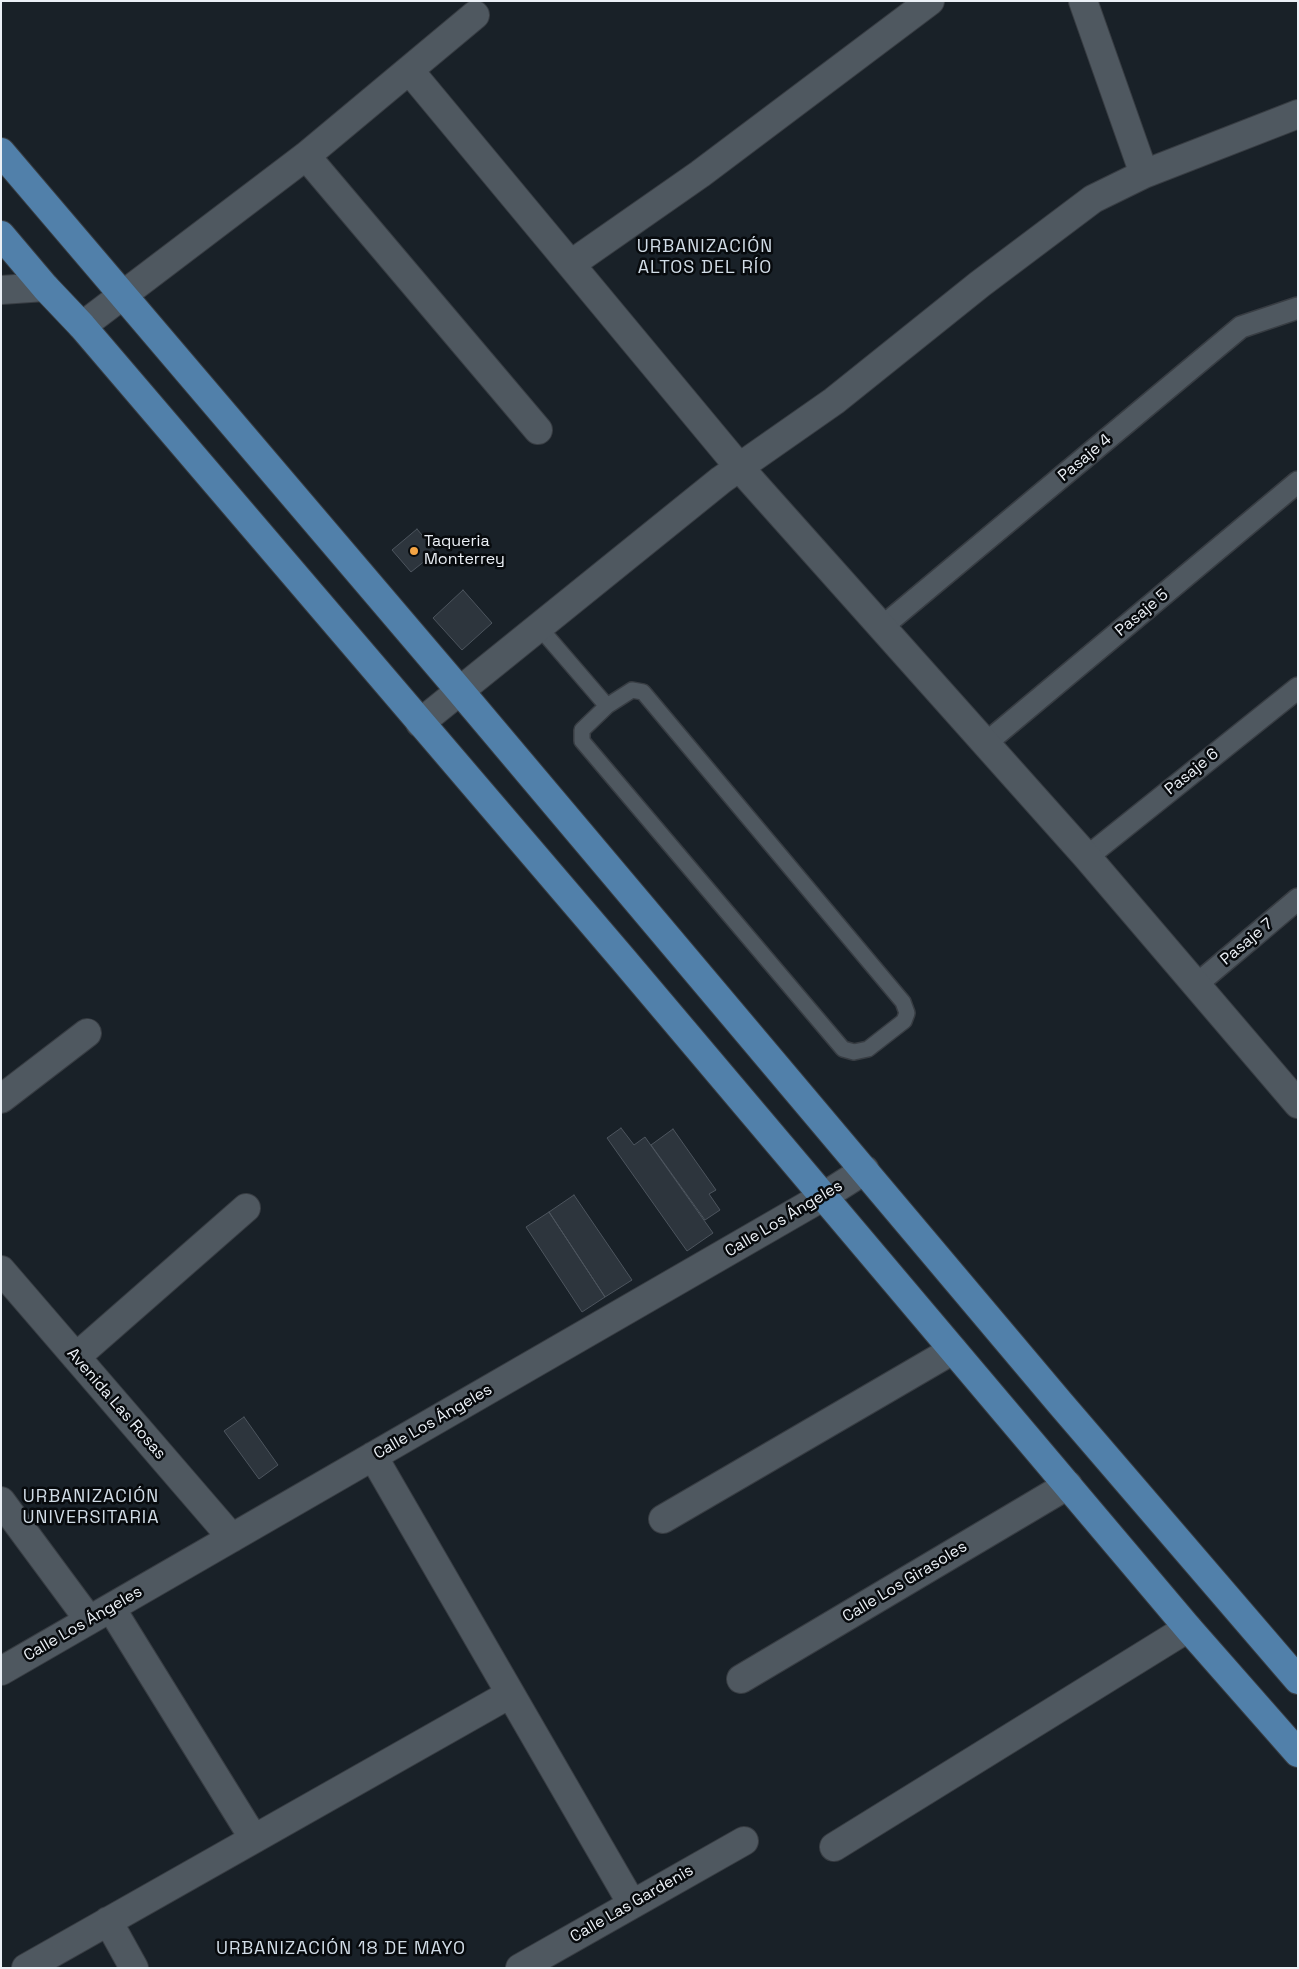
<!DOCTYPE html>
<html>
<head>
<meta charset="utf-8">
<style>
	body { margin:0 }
	#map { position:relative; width:1299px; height:1969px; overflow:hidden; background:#192128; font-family:"Space Grotesk",sans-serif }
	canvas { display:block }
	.frame { position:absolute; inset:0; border:2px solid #ebf0f6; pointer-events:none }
</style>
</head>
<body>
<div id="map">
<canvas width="1299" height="1969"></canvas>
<div class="frame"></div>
</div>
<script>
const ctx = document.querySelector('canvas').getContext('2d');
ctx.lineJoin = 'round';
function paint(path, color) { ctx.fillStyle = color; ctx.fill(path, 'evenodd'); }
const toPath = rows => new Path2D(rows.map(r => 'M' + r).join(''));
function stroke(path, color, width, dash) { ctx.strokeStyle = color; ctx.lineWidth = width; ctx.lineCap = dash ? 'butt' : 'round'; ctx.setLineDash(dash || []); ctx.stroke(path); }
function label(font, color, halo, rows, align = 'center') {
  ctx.font = font + ' "Space Grotesk",sans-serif'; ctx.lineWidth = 5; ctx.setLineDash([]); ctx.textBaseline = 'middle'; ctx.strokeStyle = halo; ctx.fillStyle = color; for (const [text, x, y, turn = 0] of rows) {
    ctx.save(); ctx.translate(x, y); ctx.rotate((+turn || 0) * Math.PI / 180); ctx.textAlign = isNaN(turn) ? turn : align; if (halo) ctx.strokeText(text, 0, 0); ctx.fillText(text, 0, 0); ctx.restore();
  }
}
const building = toPath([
	[417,529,436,552,411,572,392,550,417,529],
	[463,590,492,623,462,650,433,618,463,590],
	[621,1128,634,1145,645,1137,713,1233,687,1251,607,1138,621,1128],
	[673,1129,716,1190,709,1194,720,1210,705,1220,651,1145,673,1129],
	[574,1195,632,1280,605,1297,549,1212,574,1195],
	[549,1212,605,1297,582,1312,526,1227,549,1212],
	[244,1417,278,1465,259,1479,224,1431,244,1417]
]);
paint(building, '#2d353d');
stroke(building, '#4d555e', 1);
const service = toPath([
	[539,627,607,706,582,730,582,741,843,1049,854,1052,868,1049,904,1021,907,1013,903,1002,643,692,632,690,607,706]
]);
const pedestrian = toPath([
	[882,627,1241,327,1298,308],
	[985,744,1298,482],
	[1087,857,1298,688],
	[1196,985,1298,899]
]);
const minor = toPath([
	[1083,1,1144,174],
	[409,70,739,467,1087,857,1298,1104],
	[306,156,538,430],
	[571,264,700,174,930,1],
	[1,290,45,287],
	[82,326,306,156,475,15],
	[420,723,721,480,834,401,980,284,1093,199,1144,174,1298,114],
	[1,1099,87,1033],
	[1,1270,232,1538],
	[76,1357,246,1208],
	[373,1456,632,1904],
	[1,1501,89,1620],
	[663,1519,953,1350],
	[111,1608,254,1839],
	[1,1671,824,1196,865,1170],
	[741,1679,1068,1485],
	[834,1847,1188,1628],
	[108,1921,134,1968],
	[26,1968,510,1694],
	[520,1968,744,1841]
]);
const primary = toPath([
	[1,152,460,691,1060,1403,1298,1680],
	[1,235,45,287,82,326,622,958,1188,1628,1298,1753]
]);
stroke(service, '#383d43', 18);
stroke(pedestrian, '#383d43', 24);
stroke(minor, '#383d43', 30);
stroke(primary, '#383d43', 30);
stroke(service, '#4f5860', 15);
stroke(pedestrian, '#4f5860', 21);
stroke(minor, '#4f5860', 28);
stroke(primary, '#5180aa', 28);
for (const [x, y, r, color] of [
	[414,551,5,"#f4a444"]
]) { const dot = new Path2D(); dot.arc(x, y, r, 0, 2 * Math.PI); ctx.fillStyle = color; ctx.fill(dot); stroke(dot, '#070a0d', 2); }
label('16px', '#ebf0f6', '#070a0d', [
	["Pasaje 4",1085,458,-40],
	["Pasaje 5",1142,613,-40],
	["Pasaje 6",1192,772,-39],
	["Pasaje 7",1247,942,-40],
	["Calle Los Ángeles",784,1219,-31],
	["Avenida Las Rosas",116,1404,49],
	["Calle Los Ángeles",433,1422,-30],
	["Calle Los Girasoles",905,1582,-31],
	["Calle Los Ángeles",83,1624,-30],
	["Calle Las Gardenis",632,1904,-30]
]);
label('16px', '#ebf0f6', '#070a0d', [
	["Taqueria",424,542],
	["Monterrey",424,560]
], 'left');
ctx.letterSpacing = '1px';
label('18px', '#d1dce6', '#070a0d', [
	["URBANIZACIÓN",705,247],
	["ALTOS DEL RÍO",705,268],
	["URBANIZACIÓN",91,1497],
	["UNIVERSITARIA",91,1518],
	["URBANIZACIÓN 18 DE MAYO",341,1949]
]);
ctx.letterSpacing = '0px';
</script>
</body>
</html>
